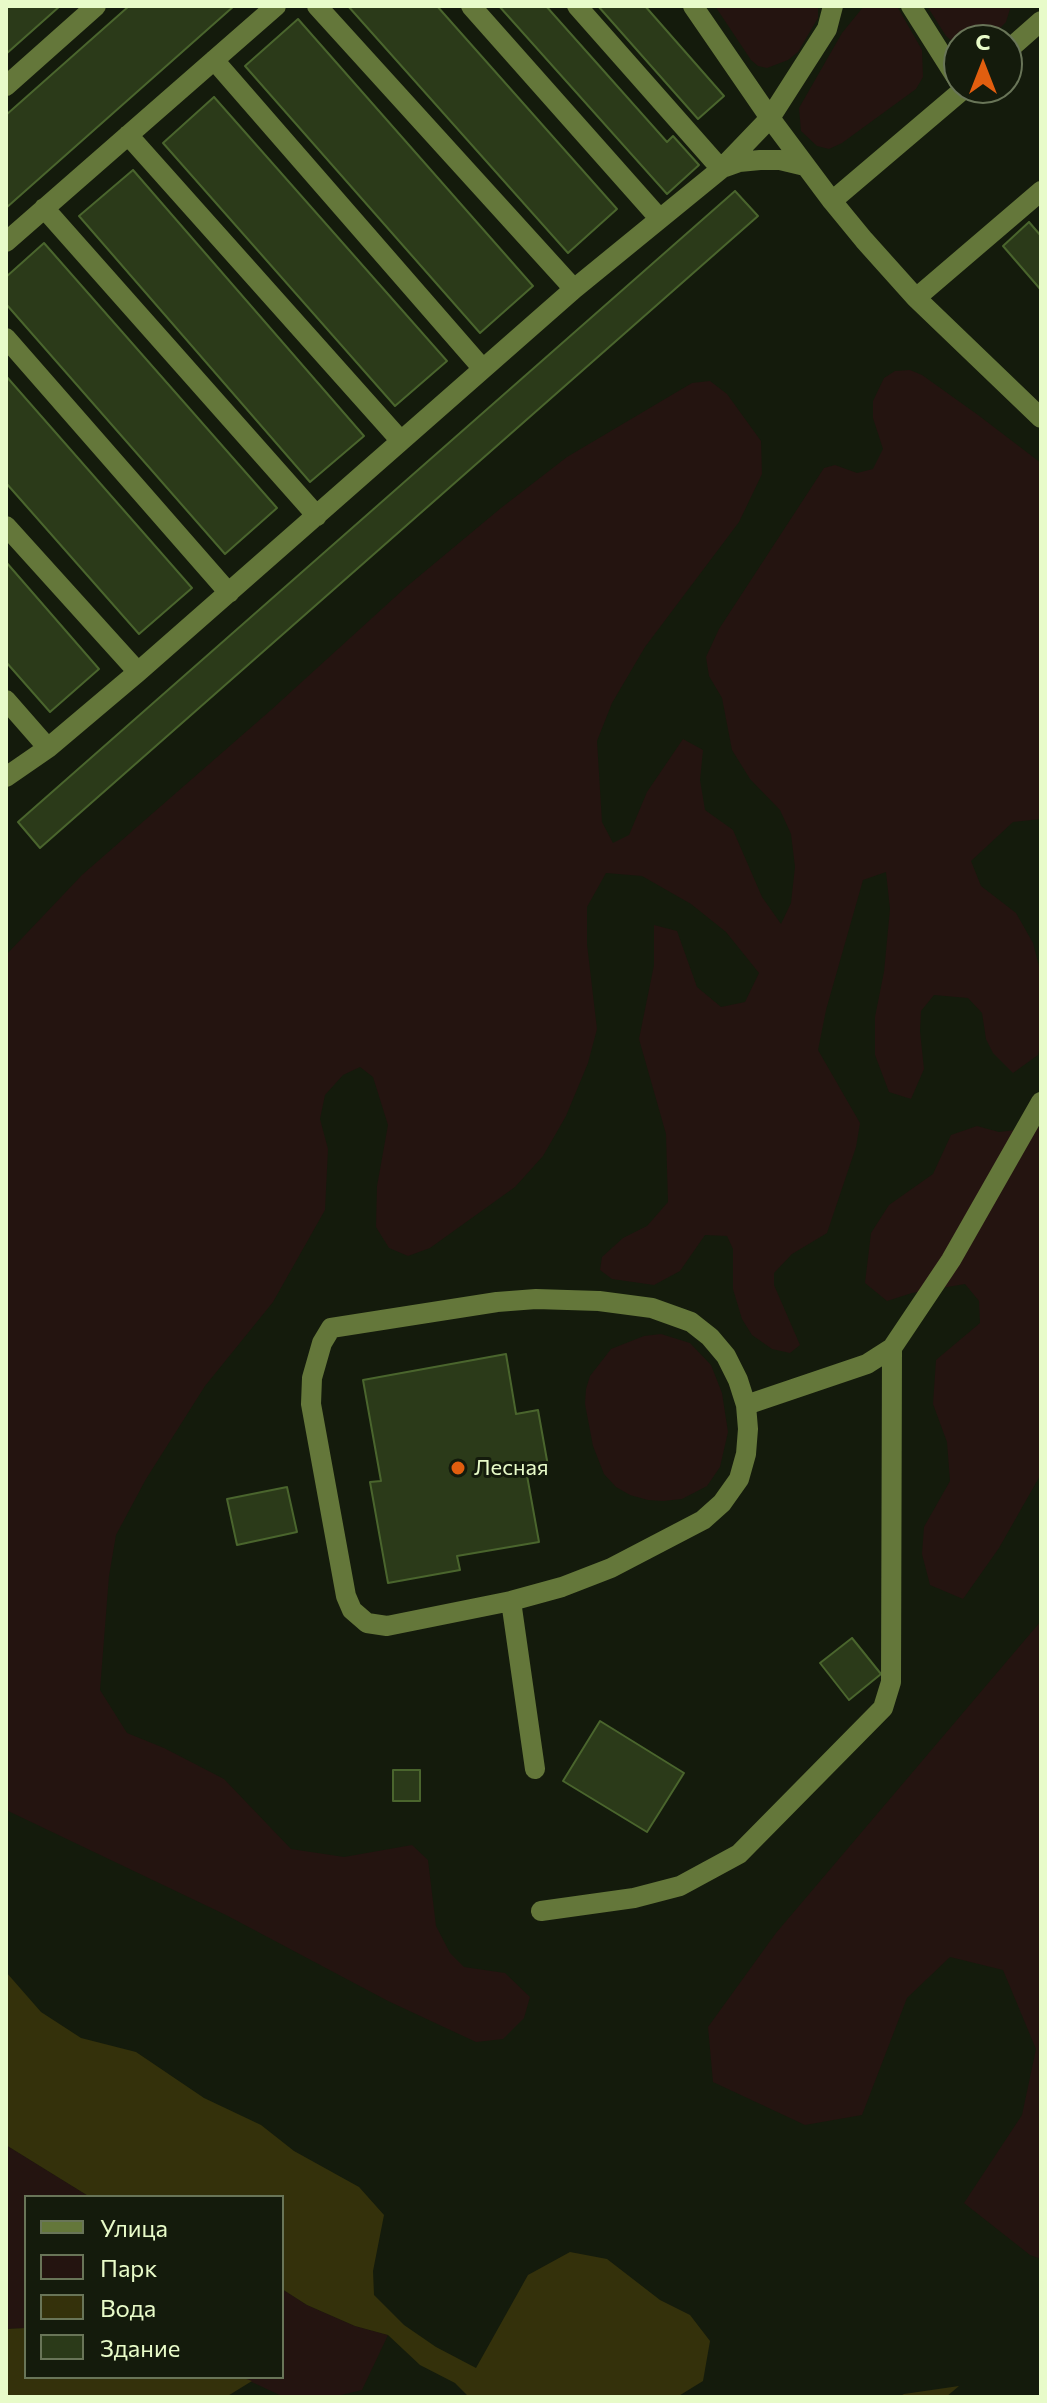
<!DOCTYPE html>
<html>
<head>
<meta charset="utf-8">
<style>
	body { margin:0 }
	#map { position:relative; width:1047px; height:2403px; overflow:hidden; background:#141b0c; font-family:Commissioner,sans-serif }
	canvas { display:block }
	.frame { position:absolute; inset:0; border:8px solid #e8fbc9; pointer-events:none }
	.legend { position:absolute; left:24px; top:2195px; width:260px; height:184px; box-sizing:border-box; background:#141b0c; border:2px solid #697558; margin:0; padding:10px 14px; list-style:none; font-size:24px; color:#e8fbc9 }
	.legend li { display:flex; align-items:center; gap:16px; height:40px }
	.legend b { width:40px; border:2px solid #697558 }
	.north { position:absolute; left:943px; top:24px; width:80px; height:80px; box-sizing:border-box; background:#141b0c; border:2px solid #697558; border-radius:50%; rotate:0deg; font-size:22px; font-weight:700; line-height:32px; text-align:center; color:#e8fbc9 }
	.north::after { content:''; display:block; margin:auto; width:28px; height:36px; background:#e15e0f; clip-path:polygon(50% 0,100% 100%,50% 72%,0 100%) }
</style>
</head>
<body>
<div id="map">
<canvas width="1047" height="2403"></canvas>
<div class="frame"></div>
<ul class="legend">
<li><b style="height:10px;background:#64773a"></b>Улица</li>
<li><b style="height:22px;background:#241410"></b>Парк</li>
<li><b style="height:22px;background:#34310b"></b>Вода</li>
<li><b style="height:22px;background:#2b3a19"></b>Здание</li>
</ul>
<div class="north">С</div>
</div>
<script>
const ctx = document.querySelector('canvas').getContext('2d');
ctx.lineJoin = 'round';
function paint(path, color) { ctx.fillStyle = color; ctx.fill(path, 'evenodd'); }
const toPath = rows => new Path2D(rows.map(r => 'M' + r).join(''));
function stroke(path, color, width, dash) { ctx.strokeStyle = color; ctx.lineWidth = width; ctx.lineCap = dash ? 'butt' : 'round'; ctx.setLineDash(dash || []); ctx.stroke(path); }
function label(font, color, halo, rows, align = 'center') {
  ctx.font = font + ' Commissioner,sans-serif'; ctx.lineWidth = 6; ctx.setLineDash([]); ctx.textBaseline = 'middle'; ctx.strokeStyle = halo; ctx.fillStyle = color; for (const [text, x, y, turn = 0] of rows) {
    ctx.save(); ctx.translate(x, y); ctx.rotate((+turn || 0) * Math.PI / 180); ctx.textAlign = isNaN(turn) ? turn : align; if (halo) ctx.strokeText(text, 0, 0); ctx.fillText(text, 0, 0); ctx.restore();
  }
}
paint(toPath([
	[715,6,818,6,818,18,798,52,788,60,767,68,758,66,751,60],
	[864,6,897,6,922,50,923,77,916,89,842,143,829,149,817,146,801,131,799,108,842,33],
	[927,6,1010,6,1010,9,1006,22,988,40,959,40,959,47,946,36],
	[910,370,922,375,978,415,1041,463,1041,819,1013,822,971,861,981,886,1016,913,1033,943,1041,974,1041,1043,1038,1055,1013,1073,993,1053,986,1039,982,1013,968,998,934,995,921,1011,920,1031,924,1069,911,1099,889,1092,875,1055,875,1017,884,972,890,909,886,872,863,880,826,1010,818,1050,860,1123,856,1147,827,1233,792,1254,774,1273,774,1285,800,1345,790,1353,772,1349,752,1335,742,1319,733,1289,733,1249,727,1236,705,1235,680,1271,654,1285,612,1279,600,1270,602,1257,623,1238,647,1226,668,1202,666,1134,639,1039,654,965,654,925,677,931,697,987,721,1007,745,1002,759,973,726,932,691,904,642,876,606,873,587,907,587,944,597,1029,588,1063,566,1116,543,1156,515,1187,430,1248,408,1256,389,1248,376,1227,377,1186,388,1125,373,1077,360,1067,343,1075,325,1095,320,1119,328,1149,325,1210,273,1302,205,1386,146,1479,116,1535,109,1576,100,1690,127,1733,164,1748,224,1779,291,1849,344,1857,412,1845,428,1860,436,1926,450,1953,464,1967,505,1973,530,1997,524,2018,503,2039,476,2042,388,2001,226,1915,6,1810,6,955,82,875,271,710,405,588,501,508,567,457,692,383,710,381,727,394,761,441,762,474,739,522,645,647,612,703,597,741,602,822,613,843,629,835,647,792,683,739,703,750,700,780,705,810,733,830,762,897,781,924,791,903,795,867,791,834,780,810,750,779,732,750,722,698,709,676,706,657,719,629,824,468,835,465,857,473,873,469,883,449,873,418,873,401,884,378,895,371],
	[977,1126,999,1132,1041,1127,1041,1474,999,1548,963,1599,930,1585,922,1554,924,1527,950,1481,947,1442,933,1404,936,1360,980,1323,979,1301,965,1284,912,1293,887,1301,865,1283,871,1233,889,1205,933,1174,951,1135],
	[661,1334,690,1343,711,1365,722,1393,728,1432,720,1467,707,1486,682,1499,663,1501,648,1500,630,1495,616,1487,604,1474,593,1446,585,1404,586,1389,590,1376,611,1349,644,1336],
	[1041,1621,1041,2259,1030,2255,964,2203,1022,2115,1036,2049,1003,1970,950,1957,907,1998,862,2115,805,2125,713,2082,708,2027,776,1933],
	[6,2145,90,2197,26,2197,26,2328,6,2329],
	[282,2289,307,2305,355,2326,388,2335,362,2390,333,2397,284,2397,241,2377,282,2377]
]), '#241410');
paint(toPath([
	[6,1972,41,2012,81,2038,136,2052,204,2098,261,2125,294,2151,359,2187,384,2215,373,2271,374,2295,404,2325,436,2347,476,2368,528,2275,570,2252,607,2259,660,2300,690,2315,710,2341,703,2381,677,2397,469,2397,455,2383,420,2365,388,2335,355,2326,307,2305,282,2289,282,2197,90,2197,6,2145],
	[26,2328,26,2377,241,2377,252,2381,226,2397,6,2397,6,2329],
	[959,2386,946,2397,898,2397,904,2394]
]), '#34310b');
const building = toPath([
	[6,6,60,6,6,54,6,6],
	[129,6,234,6,6,208,6,115,129,6],
	[348,6,437,6,617,209,568,253,348,6],
	[499,6,546,6,667,142,673,136,699,165,667,194,499,6],
	[598,6,645,6,724,96,698,119,598,6],
	[298,19,533,286,480,333,245,66,298,19],
	[214,97,447,361,395,406,163,143,214,97],
	[133,170,364,436,310,482,79,216,133,170],
	[735,191,758,216,40,848,18,822,735,191],
	[1029,222,1041,236,1041,290,1003,246,1029,222],
	[44,243,277,508,225,554,6,304,6,277,44,243],
	[6,376,192,588,139,634,6,483,6,376],
	[6,562,99,669,50,712,6,662,6,562],
	[506,1354,516,1414,538,1410,548,1466,526,1470,539,1542,457,1556,460,1570,388,1583,370,1482,381,1481,363,1380,506,1354],
	[287,1487,297,1532,237,1545,227,1499,287,1487],
	[852,1638,881,1674,849,1700,820,1663,852,1638],
	[600,1721,684,1773,647,1832,563,1781,600,1721],
	[393,1770,420,1770,420,1801,393,1801,393,1770]
]);
paint(building, '#2b3a19');
stroke(building, '#4a652d', 2);
stroke(toPath([
	[317,6,574,289],
	[471,6,659,218],
	[577,6,721,169],
	[693,6,770,118,832,201,864,240,916,298,1041,418],
	[911,6,959,82],
	[1007,51,1041,21],
	[214,60,483,369],
	[6,86,96,6],
	[128,135,401,441],
	[725,167,739,162,760,160,780,160,805,166],
	[832,201,965,88],
	[44,208,317,516],
	[6,242,276,6],
	[916,298,1041,191],
	[6,338,229,593],
	[6,526,138,672],
	[6,700,48,748],
	[6,777,48,748,138,672,574,289,721,169,770,118,827,29,833,6],
	[536,1299,599,1301,652,1308,691,1322,710,1337,726,1356,738,1380,746,1405,748,1429,746,1454,739,1479,722,1503,703,1520,611,1568,562,1587,511,1601,387,1626,367,1623,352,1610,346,1596,311,1404,312,1378,322,1343,331,1328,497,1302,536,1299],
	[746,1405,867,1364,892,1348,951,1260,1041,1102],
	[511,1601,535,1769],
	[541,1911,634,1898,680,1886,739,1854,883,1708,891,1682,892,1348]
]), '#64773a', 20);
for (const [x, y, r, color] of [
	[458,1468,8,"#e15e0f"]
]) { const dot = new Path2D(); dot.arc(x, y, r, 0, 2 * Math.PI); ctx.fillStyle = color; ctx.fill(dot); stroke(dot, '#141b0c', 3); }
label('22px', '#e8fbc9', '#141b0c', [
	["Лесная",474,1468]
], 'left');
</script>
</body>
</html>
